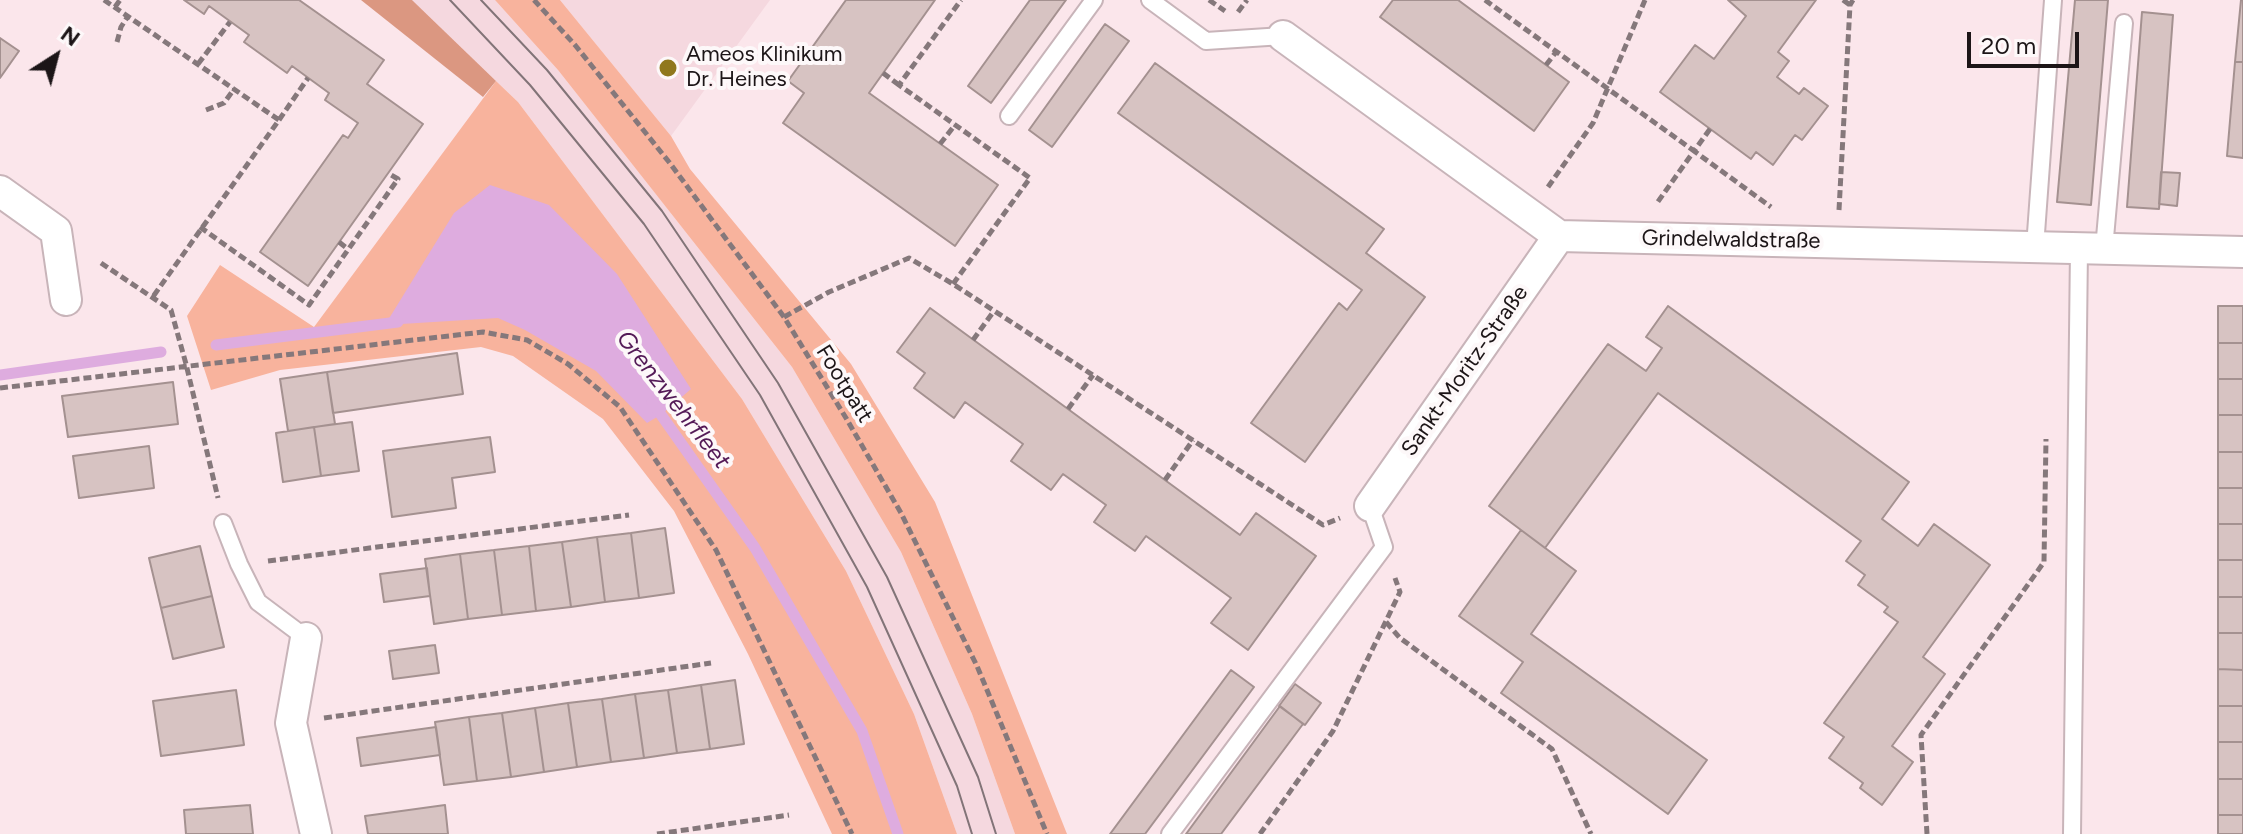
<!DOCTYPE html>
<html>
<head>
<meta charset="utf-8">
<style>
	body { margin:0 }
	#map { position:relative; width:2243px; height:834px; overflow:hidden; background:#fbe6eb; font-family:Figtree,sans-serif }
	canvas { display:block }
	.north { position:absolute; left:16px; top:16px; width:80px; height:80px; -webkit-text-stroke:6px #fdf8f9; paint-order:stroke; rotate:36deg; font-size:22px; font-weight:700; line-height:32px; text-align:center; color:#1c1517 }
	.north::after { content:''; display:block; margin:auto; width:28px; height:36px; background:#1c1517; clip-path:polygon(50% 0,100% 100%,50% 72%,0 100%) }
	.scale { position:absolute; left:1967px; top:32px; width:112px; height:36px; box-sizing:border-box; border:4px solid #1c1517; border-top:0; padding-left:10px; font-size:24px; line-height:28px; white-space:nowrap; color:#1c1517; -webkit-text-stroke:6px #fdf8f9; paint-order:stroke }
</style>
</head>
<body>
<div id="map">
<canvas width="2243" height="834"></canvas>
<div class="north">N</div>
<div class="scale">20 m</div>
</div>
<script>
const ctx = document.querySelector('canvas').getContext('2d');
ctx.lineJoin = 'round';
function paint(path, color) { ctx.fillStyle = color; ctx.fill(path, 'evenodd'); }
const toPath = rows => new Path2D(rows.map(r => 'M' + r).join(''));
function stroke(path, color, width, dash) { ctx.strokeStyle = color; ctx.lineWidth = width; ctx.lineCap = dash ? 'butt' : 'round'; ctx.setLineDash(dash || []); ctx.stroke(path); }
function label(font, color, halo, rows, align = 'center') {
  ctx.font = font + ' Figtree,sans-serif'; ctx.lineWidth = 8; ctx.setLineDash([]); ctx.textBaseline = 'middle'; ctx.strokeStyle = halo; ctx.fillStyle = color; for (const [text, x, y, turn = 0] of rows) {
    ctx.save(); ctx.translate(x, y); ctx.rotate((+turn || 0) * Math.PI / 180); ctx.textAlign = isNaN(turn) ? turn : align; if (halo) ctx.strokeText(text, 0, 0); ctx.fillText(text, 0, 0); ctx.restore();
  }
}
paint(toPath([
	[412,0,495,0,558,70,792,367,901,552,972,714,1015,834,957,834,914,714,846,571,742,399,518,102],
	[560,0,770,0,671,136]
]), '#f5d8df');
paint(toPath([
	[495,0,560,0,671,136,690,169,851,364,935,502,1067,834,1015,834,972,714,901,552,792,367,558,70],
	[496,81,518,102,742,399,846,571,914,714,957,834,832,834,748,654,674,511,603,419,513,356,481,347,280,370,211,390,187,316,220,265,314,327]
]), '#f8b39d');
paint(toPath([
	[361,0,412,0,496,81,483,97]
]), '#db9781');
paint(toPath([
	[490,185,549,205,617,274,691,389,662,414,647,423,596,371,525,330,498,318,385,325,454,213]
]), '#deacdf');
stroke(toPath([
	[216,345,398,322],
	[0,375,161,352],
	[652,402,755,548,862,731,898,834]
]), '#deacdf', 11);
const building = toPath([
	[184,0,299,0,384,60,367,84,423,124,308,286,260,252,343,135,348,138,358,123,325,100,329,93,292,66,287,73,244,42,249,35,209,6,204,14,184,0],
	[846,0,935,0,869,93,998,185,955,246,783,123,804,93,788,81,846,0],
	[1030,0,1066,0,991,103,968,86,1030,0],
	[1393,0,1458,0,1569,82,1534,131,1380,17,1393,0],
	[1728,0,1816,0,1778,52,1789,61,1777,77,1799,94,1804,88,1828,106,1802,140,1795,135,1773,165,1756,152,1751,159,1660,92,1695,45,1714,59,1746,16,1728,0],
	[2075,0,2108,0,2091,205,2057,202,2075,0],
	[2241,0,2243,0,2243,62,2235,62,2241,0],
	[2142,12,2173,15,2159,209,2127,207,2142,12],
	[1105,24,1129,41,1052,147,1029,130,1105,24],
	[0,38,19,51,0,78,0,38],
	[2235,62,2243,62,2243,158,2227,156,2235,62],
	[1155,63,1384,229,1366,253,1425,297,1305,462,1251,423,1339,303,1347,310,1362,290,1118,113,1155,63],
	[2161,172,2180,173,2177,206,2159,204,2161,172],
	[1668,306,1909,482,1882,519,1918,546,1934,524,1990,565,1923,657,1945,674,1892,746,1913,762,1882,805,1860,788,1863,783,1829,758,1844,737,1824,723,1898,622,1884,612,1888,607,1858,585,1865,575,1846,561,1861,541,1658,393,1545,548,1489,506,1608,344,1646,371,1662,348,1646,337,1668,306],
	[2218,306,2243,306,2243,343,2218,343,2218,306],
	[930,308,1240,535,1256,513,1316,556,1248,650,1211,623,1231,598,1146,536,1135,551,1094,522,1106,505,1063,474,1051,490,1011,461,1023,444,965,402,954,418,914,388,925,373,897,352,930,308],
	[2218,343,2243,343,2243,379,2218,379,2218,343],
	[457,353,463,394,333,413,327,372,457,353],
	[327,372,335,424,288,431,280,379,327,372],
	[2218,379,2243,379,2243,415,2218,415,2218,379],
	[173,382,178,424,68,437,62,396,173,382],
	[2218,415,2243,415,2243,452,2218,452,2218,415],
	[352,422,359,471,321,476,314,427,352,422],
	[314,427,321,476,283,482,276,433,314,427],
	[490,437,495,472,452,478,456,508,392,517,383,451,490,437],
	[149,446,154,488,79,498,73,456,149,446],
	[2218,452,2243,452,2243,488,2218,488,2218,452],
	[2218,488,2243,488,2243,524,2218,524,2218,488],
	[2218,524,2243,524,2243,560,2218,560,2218,524],
	[665,528,674,593,639,598,631,533,665,528],
	[1521,530,1576,571,1531,634,1707,760,1668,814,1501,693,1523,662,1459,616,1521,530],
	[631,533,639,598,605,602,597,537,631,533],
	[597,537,605,602,571,607,562,542,597,537],
	[562,542,571,607,536,611,529,546,562,542],
	[200,546,212,596,161,608,149,558,200,546],
	[529,546,536,611,502,615,494,550,529,546],
	[494,550,502,615,468,619,460,554,494,550],
	[460,554,468,619,434,624,425,559,460,554],
	[2218,560,2243,560,2243,597,2218,597,2218,560],
	[427,568,430,596,384,602,380,574,427,568],
	[212,596,224,647,173,659,161,608,212,596],
	[2218,597,2243,597,2243,633,2218,633,2218,597],
	[2218,633,2243,633,2243,670,2218,669,2218,633],
	[435,645,439,673,393,679,389,651,435,645],
	[2218,669,2243,670,2243,706,2218,706,2218,669],
	[1231,670,1254,687,1145,834,1110,834,1231,670],
	[735,680,744,744,710,749,701,685,735,680],
	[1295,684,1321,703,1305,725,1279,706,1295,684],
	[701,685,710,749,677,753,668,690,701,685],
	[236,690,244,745,161,756,153,701,236,690],
	[668,690,677,753,644,758,635,694,668,690],
	[635,694,644,758,611,762,602,699,635,694],
	[602,699,611,762,577,767,568,703,602,699],
	[568,703,577,767,544,772,535,708,568,703],
	[1280,706,1303,724,1221,834,1186,834,1280,706],
	[2218,706,2243,706,2243,742,2218,742,2218,706],
	[535,708,544,772,511,777,502,713,535,708],
	[502,713,511,777,477,781,469,717,502,713],
	[469,717,477,781,444,785,435,722,469,717],
	[436,727,440,755,361,766,357,738,436,727],
	[2218,742,2243,742,2243,779,2218,779,2218,742],
	[2218,779,2243,779,2243,815,2218,815,2218,779],
	[250,805,253,834,186,834,184,810,250,805],
	[445,805,448,834,368,834,365,816,445,805],
	[2218,815,2243,815,2243,834,2218,834,2218,815]
]);
paint(building, '#d7c3c2');
stroke(building, '#a49190', 2);
const service = toPath([
	[1150,0,1206,41,1283,36],
	[1009,116,1094,0],
	[2035,247,2053,0],
	[2104,249,2124,23],
	[223,523,239,564,258,602,306,638],
	[1170,834,1384,547,1370,506],
	[2072,834,2079,249]
]);
const minor = toPath([
	[1283,36,1559,236,2243,252],
	[0,191,56,231,66,300],
	[1370,506,1559,236],
	[306,638,291,723,316,834]
]);
stroke(service, '#c8b4b9', 20);
stroke(minor, '#c8b4b9', 34);
stroke(toPath([
	[104,0,279,120,152,298],
	[534,0,575,45,669,162,784,317,846,418,901,513,977,666,1047,834],
	[1209,0,1225,11],
	[1485,0,1694,151,1657,203],
	[1843,0,1850,5],
	[115,7,120,0],
	[1238,12,1247,0],
	[117,42,121,27,128,16],
	[198,64,230,22],
	[1546,65,1556,52],
	[883,73,899,85],
	[206,110,224,103,234,89],
	[279,120,308,78],
	[1710,129,1694,151,1771,207],
	[940,144,955,125],
	[1548,187,1593,123,1645,0],
	[1839,210,1850,5,1853,0],
	[200,227,309,305,398,179,388,173],
	[339,242,348,249],
	[101,263,171,310,186,364,218,498],
	[953,284,1030,178,899,85,961,0],
	[784,317,829,292,909,258,953,284,1323,525,1340,518],
	[973,340,994,311],
	[0,388,483,332,527,340,568,364,620,407,716,550,852,834],
	[1068,409,1093,375],
	[1165,480,1193,440],
	[268,561,629,515],
	[1386,622,1400,638,1552,749,1591,834],
	[324,718,711,663],
	[657,834,789,815],
	[1260,834,1333,731,1400,592,1395,578],
	[1927,834,1921,735,2044,562,2046,439]
]), '#85787b', 5, [8, 4]);
stroke(service, '#fff', 16);
stroke(minor, '#fff', 30);
stroke(toPath([
	[450,0,530,85,644,224,760,395,867,587,957,786,972,834],
	[481,0,547,70,662,211,778,383,887,577,978,777,996,834]
]), '#827478', 2);
for (const [x, y, r, color] of [
	[668,68,10,"#90781d"]
]) { const dot = new Path2D(); dot.arc(x, y, r, 0, 2 * Math.PI); ctx.fillStyle = color; ctx.fill(dot); stroke(dot, '#fdf8f9', 3); }
label('22px', '#1c1517', '#fdf8f9', [
	["Ameos Klinikum",686,55],
	["Dr. Heines",686,80]
], 'left');
label('22px', '#1c1517', '#fdf8f9', [
	["Grindelwaldstraße",1731,240,1],
	["Sankt-Moritz-Straße",1465,371,-55],
	["Footpatt",844,384,58]
]);
label('italic 24px', '#541a57', '#fdf8f9', [
	["Grenzwehrfleet",673,400,52]
]);
</script>
</body>
</html>
